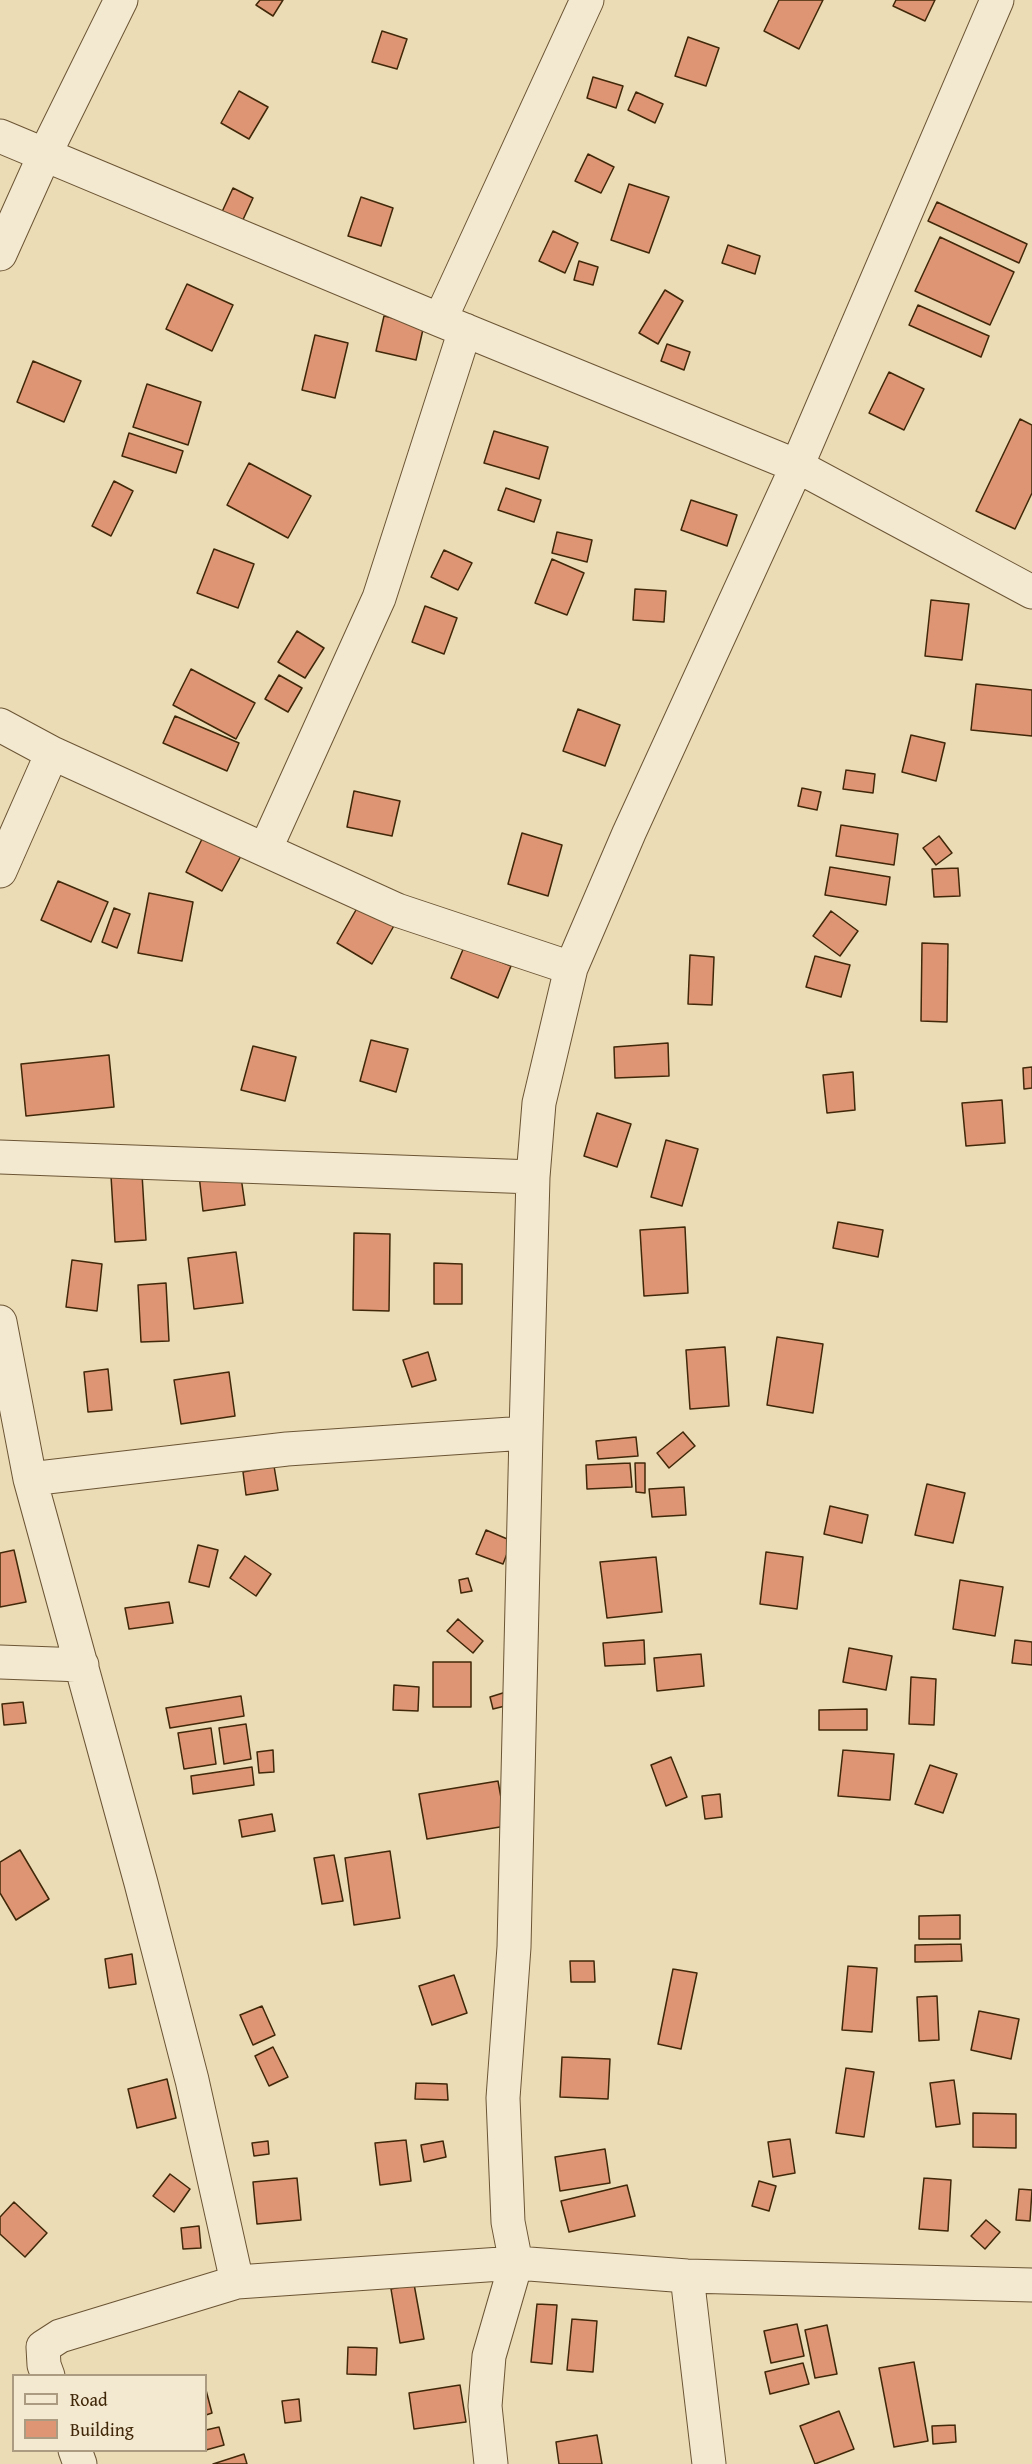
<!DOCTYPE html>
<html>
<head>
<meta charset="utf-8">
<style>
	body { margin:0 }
	#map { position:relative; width:1032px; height:2464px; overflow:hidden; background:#ecdcb6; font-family:"Gentium Book Plus",serif }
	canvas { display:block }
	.legend { position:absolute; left:12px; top:2374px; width:195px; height:78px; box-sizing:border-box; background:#f3e8d0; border:2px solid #ab9b80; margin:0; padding:8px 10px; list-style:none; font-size:18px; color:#402809 }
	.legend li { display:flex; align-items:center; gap:12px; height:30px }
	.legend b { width:30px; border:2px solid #ab9b80 }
</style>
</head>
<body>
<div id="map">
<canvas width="1032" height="2464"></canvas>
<ul class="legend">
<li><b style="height:8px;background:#f3e8d0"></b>Road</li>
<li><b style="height:16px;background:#de9573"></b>Building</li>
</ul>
</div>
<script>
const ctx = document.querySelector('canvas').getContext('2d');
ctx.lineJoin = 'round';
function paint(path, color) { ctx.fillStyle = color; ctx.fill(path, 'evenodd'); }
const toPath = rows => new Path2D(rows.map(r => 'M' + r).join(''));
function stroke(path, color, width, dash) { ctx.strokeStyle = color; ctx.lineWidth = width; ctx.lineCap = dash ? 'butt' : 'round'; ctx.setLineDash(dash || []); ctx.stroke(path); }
const building = toPath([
	[260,0,283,0,273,16,256,5,260,0],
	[779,0,823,0,799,49,764,31,779,0],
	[896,0,935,0,925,21,893,6,896,0],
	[382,31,407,39,397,69,372,62,382,31],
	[688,37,719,48,706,86,675,76,688,37],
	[593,77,623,86,616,108,587,98,593,77],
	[239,91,268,107,249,139,221,123,239,91],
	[636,92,663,104,655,123,628,110,636,92],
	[588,154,614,167,601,193,575,181,588,154],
	[629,184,669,197,649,253,611,240,629,184],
	[233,188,253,198,241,224,221,214,233,188],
	[361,197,393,208,381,246,348,236,361,197],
	[937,202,1027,244,1019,263,928,221,937,202],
	[553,231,578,243,565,273,539,261,553,231],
	[940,237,1014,272,990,325,915,291,940,237],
	[728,245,760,256,755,274,722,263,728,245],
	[579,261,598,267,593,285,574,280,579,261],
	[187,284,233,305,212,351,166,329,187,284],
	[665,290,683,301,658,344,639,333,665,290],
	[918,305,989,336,981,357,909,325,918,305],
	[384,316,424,325,416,360,376,351,384,316],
	[315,335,348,343,335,398,302,390,315,335],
	[667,344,690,352,684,370,661,361,667,344],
	[33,361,81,381,64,422,17,402,33,361],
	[889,372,924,389,904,430,869,413,889,372],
	[147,384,201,402,188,445,133,427,147,384],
	[1020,419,1032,425,1032,493,1015,529,976,511,1020,419],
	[494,431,548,447,539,479,484,463,494,431],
	[129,433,183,451,176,473,122,456,129,433],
	[249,463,311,496,288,538,227,505,249,463],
	[114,481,133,491,111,536,92,526,114,481],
	[506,488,541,500,534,522,498,510,506,488],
	[691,500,737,515,727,546,681,530,691,500],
	[557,532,592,540,587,562,552,553,557,532],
	[214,549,254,564,238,608,197,593,214,549],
	[444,550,472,563,458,590,431,577,444,550],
	[552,559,584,573,567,615,535,603,552,559],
	[635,589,666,591,664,622,633,620,635,589],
	[931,600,969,604,962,660,925,656,931,600],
	[425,606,457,618,444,654,412,642,425,606],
	[297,631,324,648,305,678,278,662,297,631],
	[191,669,255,703,236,739,173,705,191,669],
	[279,675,302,688,288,712,265,699,279,675],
	[976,684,1032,690,1032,736,971,730,976,684],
	[578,709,620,725,605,766,563,751,578,709],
	[175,716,239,743,227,771,163,743,175,716],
	[911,735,945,743,936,781,902,772,911,735],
	[846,770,875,774,873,793,843,789,846,770],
	[802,788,821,792,817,810,798,806,802,788],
	[354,791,400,801,392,836,347,827,354,791],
	[841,825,898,834,894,865,836,856,841,825],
	[522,833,562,845,548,896,508,884,522,833],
	[939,836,952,853,936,865,923,848,939,836],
	[203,837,241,856,222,891,186,872,203,837],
	[830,867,890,877,886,905,825,895,830,867],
	[958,868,960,896,934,897,932,869,958,868],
	[58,881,108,902,91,942,41,920,58,881],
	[149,893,193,902,182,961,138,953,149,893],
	[360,903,395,924,372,964,337,943,360,903],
	[114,908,130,914,117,948,102,942,114,908],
	[831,911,858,931,840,956,813,936,831,911],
	[922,943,948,944,947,1022,921,1021,922,943],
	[464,947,511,966,498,998,451,978,464,947],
	[690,955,714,957,712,1005,688,1004,690,955],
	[815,956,850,965,841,997,806,987,815,956],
	[371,1040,408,1049,396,1092,360,1081,371,1040],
	[668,1043,669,1076,615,1078,614,1047,668,1043],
	[253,1046,296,1057,285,1101,241,1090,253,1046],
	[109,1055,114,1107,26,1116,21,1064,109,1055],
	[1032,1067,1032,1088,1024,1089,1023,1068,1032,1067],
	[853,1072,855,1110,827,1113,823,1075,853,1072],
	[1002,1100,1005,1143,966,1146,962,1103,1002,1100],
	[597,1113,631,1124,617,1167,584,1156,597,1113],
	[666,1140,698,1149,682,1206,651,1197,666,1140],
	[240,1170,245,1205,203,1211,199,1175,240,1170],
	[142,1174,146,1240,115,1242,111,1176,142,1174],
	[838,1222,883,1230,878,1257,833,1248,838,1222],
	[685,1227,688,1293,644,1296,640,1230,685,1227],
	[354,1233,390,1234,389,1311,353,1310,354,1233],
	[236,1252,243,1303,194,1309,188,1258,236,1252],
	[72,1260,102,1264,97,1311,66,1307,72,1260],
	[434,1263,462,1264,462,1304,434,1304,434,1263],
	[166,1283,169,1341,141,1342,138,1285,166,1283],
	[777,1337,823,1344,813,1413,767,1405,777,1337],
	[725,1347,729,1406,690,1409,686,1350,725,1347],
	[428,1352,436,1380,412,1387,403,1360,428,1352],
	[108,1369,112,1410,88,1412,84,1372,108,1369],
	[229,1372,235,1416,181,1424,174,1380,229,1372],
	[683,1432,695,1446,669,1468,657,1453,683,1432],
	[636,1437,638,1456,598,1459,596,1441,636,1437],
	[630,1463,632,1487,587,1489,586,1465,630,1463],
	[635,1463,645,1463,645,1493,636,1492,635,1463],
	[274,1466,278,1490,246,1495,243,1472,274,1466],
	[927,1484,965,1493,953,1543,915,1535,927,1484],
	[684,1487,686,1515,652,1517,649,1489,684,1487],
	[830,1506,868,1515,862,1543,824,1534,830,1506],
	[486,1530,512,1541,503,1564,476,1554,486,1530],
	[198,1545,218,1550,209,1587,189,1582,198,1545],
	[14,1550,26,1602,0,1607,0,1553,14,1550],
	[766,1552,803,1557,797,1609,760,1604,766,1552],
	[245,1556,271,1574,256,1596,230,1578,245,1556],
	[656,1557,662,1612,607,1618,600,1562,656,1557],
	[468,1578,472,1591,461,1593,459,1580,468,1578],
	[960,1580,1003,1587,995,1636,953,1629,960,1580],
	[169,1602,173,1623,129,1629,125,1608,169,1602],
	[458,1619,483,1641,473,1653,447,1631,458,1619],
	[644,1640,645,1664,605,1666,603,1643,644,1640],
	[1015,1640,1032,1642,1032,1665,1012,1663,1015,1640],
	[849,1648,892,1656,886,1690,843,1682,849,1648],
	[701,1654,704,1686,657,1691,654,1658,701,1654],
	[433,1662,471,1662,471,1707,433,1707,433,1662],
	[911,1677,936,1679,934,1725,909,1724,911,1677],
	[394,1685,419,1687,418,1711,393,1710,394,1685],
	[506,1692,509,1705,493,1709,490,1697,506,1692],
	[241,1696,244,1716,170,1728,166,1708,241,1696],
	[23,1702,26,1723,4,1725,2,1704,23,1702],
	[867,1709,867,1730,819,1730,819,1710,867,1709],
	[246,1724,251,1759,224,1764,219,1728,246,1724],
	[211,1728,216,1764,184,1769,178,1733,211,1728],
	[273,1750,274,1772,259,1773,257,1752,273,1750],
	[843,1750,894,1754,890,1800,838,1796,843,1750],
	[671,1757,687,1797,666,1806,651,1765,671,1757],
	[930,1765,957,1774,943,1813,915,1804,930,1765],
	[252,1767,254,1785,193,1794,191,1776,252,1767],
	[498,1781,506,1826,427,1839,419,1794,498,1781],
	[720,1794,722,1817,705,1819,702,1796,720,1794],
	[272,1814,275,1831,242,1837,239,1820,272,1814],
	[20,1850,49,1899,16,1920,0,1893,0,1862,20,1850],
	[390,1851,400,1918,354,1925,345,1858,390,1851],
	[334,1855,343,1901,322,1904,314,1858,334,1855],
	[960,1915,960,1939,919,1939,919,1916,960,1915],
	[961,1944,962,1961,915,1962,915,1945,961,1944],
	[132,1954,136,1984,109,1988,105,1959,132,1954],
	[570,1961,594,1961,595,1982,571,1982,570,1961],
	[848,1966,877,1968,872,2032,842,2030,848,1966],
	[673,1969,697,1973,681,2049,658,2044,673,1969],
	[454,1975,467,2013,432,2025,419,1986,454,1975],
	[937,1996,939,2040,919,2041,917,1997,937,1996],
	[262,2006,275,2035,253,2045,240,2015,262,2006],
	[979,2011,1019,2019,1011,2059,971,2050,979,2011],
	[273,2047,288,2077,269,2086,255,2056,273,2047],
	[562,2057,610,2059,608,2099,560,2097,562,2057],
	[846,2068,874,2072,864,2137,836,2133,846,2068],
	[167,2079,176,2118,137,2128,128,2089,167,2079],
	[954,2080,960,2124,936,2127,930,2083,954,2080],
	[416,2083,447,2084,448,2100,415,2099,416,2083],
	[973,2113,1016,2114,1016,2148,973,2147,973,2113],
	[790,2139,795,2173,773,2177,768,2142,790,2139],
	[406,2140,411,2181,380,2185,375,2143,406,2140],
	[268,2141,269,2154,254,2156,252,2143,268,2141],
	[443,2141,446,2157,424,2162,421,2145,443,2141],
	[605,2149,610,2183,560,2191,555,2157,605,2149],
	[170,2174,190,2189,174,2212,153,2196,170,2174],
	[297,2178,301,2220,257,2224,253,2182,297,2178],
	[924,2178,951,2180,948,2231,919,2229,924,2178],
	[759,2181,776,2186,769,2211,752,2206,759,2181],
	[627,2185,635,2216,569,2232,561,2201,627,2185],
	[1019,2189,1032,2190,1030,2221,1016,2220,1019,2189],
	[14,2202,47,2233,25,2257,0,2234,0,2217,14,2202],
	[986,2220,1000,2232,985,2249,971,2236,986,2220],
	[199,2226,201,2248,183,2249,181,2228,199,2226],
	[414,2284,424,2339,400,2343,391,2289,414,2284],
	[537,2304,557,2305,552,2364,531,2362,537,2304],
	[572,2319,597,2321,593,2372,567,2370,572,2319],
	[797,2324,804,2356,771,2363,764,2331,797,2324],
	[827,2325,837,2374,815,2378,805,2330,827,2325],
	[348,2347,377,2348,376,2375,347,2374,348,2347],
	[914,2362,928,2441,894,2447,879,2368,914,2362],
	[803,2363,809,2384,770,2394,765,2372,803,2363],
	[460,2385,466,2422,414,2429,409,2393,460,2385],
	[206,2390,212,2413,206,2415,206,2390],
	[299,2399,301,2421,285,2423,282,2401,299,2399],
	[839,2411,854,2449,815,2464,800,2426,839,2411],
	[955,2425,956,2442,933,2444,932,2426,955,2425],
	[219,2427,224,2445,206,2450,206,2430,219,2427],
	[597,2435,602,2464,559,2464,556,2442,597,2435],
	[244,2454,247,2464,213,2464,244,2454]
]);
paint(building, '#de9573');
stroke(building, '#402809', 1.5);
const minor = toPath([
	[0,136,440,320,797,466,1032,592],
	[0,254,44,156,121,0],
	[440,320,587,0],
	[0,725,52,753,397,910,571,968],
	[265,850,379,598,465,330],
	[0,871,52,753],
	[0,1157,533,1177],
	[0,1322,30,1479,141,1883,192,2080,237,2282],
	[30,1479,287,1449,526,1433],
	[0,1662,82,1665],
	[687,2276,709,2464],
	[48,2376,44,2365,43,2347,60,2336,237,2282,516,2263,687,2276,1032,2285],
	[75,2450,80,2464],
	[491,2464,485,2406,489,2356,516,2263,508,2222,503,2098,514,1947,526,1433,533,1177,539,1103,571,968,629,833,797,466,997,0]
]);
stroke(minor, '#6b5534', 35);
stroke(minor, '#f3e8d0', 33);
</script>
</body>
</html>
